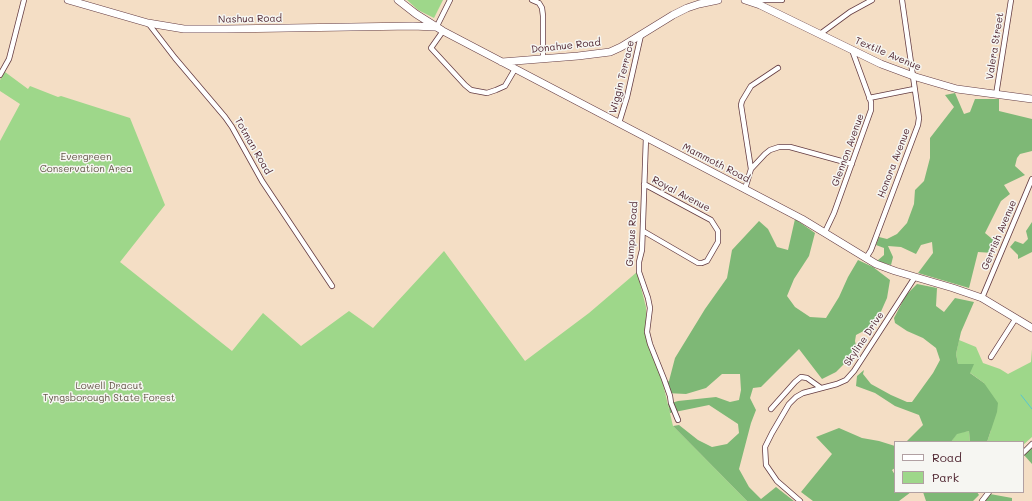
<!DOCTYPE html>
<html>
<head>
<meta charset="utf-8">
<style>
	body { margin:0 }
	#map { position:relative; width:1032px; height:501px; overflow:hidden; background:#f4dec5; font-family:Mali,sans-serif }
	canvas { display:block }
	.legend { position:absolute; left:894px; top:441px; width:130px; height:52px; box-sizing:border-box; background:#f6f6f2; border:1px solid #b1a0a2; margin:0; padding:5px 7px; list-style:none; font-size:12px; color:#4a1f2b }
	.legend li { display:flex; align-items:center; gap:8px; height:20px }
	.legend b { width:20px; border:1px solid #b1a0a2 }
</style>
</head>
<body>
<div id="map">
<canvas width="1032" height="501"></canvas>
<ul class="legend">
<li><b style="height:5px;background:#fff"></b>Road</li>
<li><b style="height:11px;background:#9ed78a"></b>Park</li>
</ul>
</div>
<script>
const ctx = document.querySelector('canvas').getContext('2d');
ctx.lineJoin = 'round';
function paint(path, color) { ctx.fillStyle = color; ctx.fill(path, 'evenodd'); }
const toPath = rows => new Path2D(rows.map(r => 'M' + r).join(''));
function stroke(path, color, width, dash) { ctx.strokeStyle = color; ctx.lineWidth = width; ctx.lineCap = dash ? 'butt' : 'round'; ctx.setLineDash(dash || []); ctx.stroke(path); }
function label(font, color, halo, rows, align = 'center') {
  ctx.font = font + ' Mali,sans-serif'; ctx.lineWidth = 3; ctx.setLineDash([]); ctx.textBaseline = 'middle'; ctx.strokeStyle = halo; ctx.fillStyle = color; for (const [text, x, y, turn = 0] of rows) {
    ctx.save(); ctx.translate(x, y); ctx.rotate((+turn || 0) * Math.PI / 180); ctx.textAlign = isNaN(turn) ? turn : align; if (halo) ctx.strokeText(text, 0, 0); ctx.fillText(text, 0, 0); ctx.restore();
  }
}
paint(toPath([
	[407,0,443,0,434,18,418,10],
	[5,72,28,89,30,86,58,97,61,96,130,118,165,205,120,262,232,351,263,313,301,346,349,311,373,328,444,251,525,361,589,313,637,272,646,307,647,332,663,384,673,426,747,501,0,501,0,141,20,104,0,91,0,80],
	[959,340,976,347,983,363,1000,369,1008,374,1031,362,1032,349,1032,437,1023,445,1023,442,987,442,991,430,984,383,958,364,956,354],
	[969,431,970,442,951,442,957,433]
]), '#9ed78a');
paint(toPath([
	[955,93,964,114,970,112,975,99,999,99,999,111,1032,119,1032,151,1020,154,1017,158,1015,166,1025,175,1004,185,1010,194,1001,201,985,233,997,243,993,253,978,252,969,288,918,273,933,253,932,242,921,245,916,254,901,247,888,246,893,257,891,265,877,261,884,255,884,248,876,245,879,237,887,239,897,234,907,223,914,204,915,190,924,181,930,158,930,138,954,107,945,95],
	[795,219,815,233,809,256,794,279,787,296,795,307,810,317,826,318,839,297,848,277,858,260,873,267,890,280,887,298,875,325,856,335,855,341,857,351,836,372,822,379,799,349,761,387,753,388,750,398,756,410,751,423,739,469,749,487,761,499,776,487,794,501,747,501,673,426,679,425,698,440,712,447,727,444,739,433,738,424,709,405,670,413,668,404,678,401,716,397,730,402,739,400,741,390,740,374,722,374,706,388,686,394,666,393,663,384,669,381,675,358,705,309,727,278,732,250,759,221,768,229,777,247,788,250],
	[1032,222,1032,252,1018,259,1018,255,1010,247,1015,241,1023,244,1028,239,1026,231],
	[917,284,937,288,936,306,944,312,955,298,974,302,961,332,956,354,958,364,974,364,970,373,984,383,998,403,997,412,987,442,970,442,969,431,957,434,951,442,906,442,923,425,919,415,895,406,875,393,856,386,857,376,864,370,863,374,871,384,891,395,907,402,912,402,933,373,940,360,936,348,923,338,907,331,895,323,894,318,906,295],
	[839,428,862,438,879,441,895,446,895,468,892,470,895,475,895,492,911,492,899,501,813,501,801,492,832,454,816,437],
	[1032,447,1032,464,1024,455],
	[923,492,977,492,979,495,973,501,926,501],
	[990,494,1012,498,1012,501,985,501]
]), '#7eb876');
stroke(toPath([
	[1021,395,1032,409]
]), '#58c5cf', 1);
const street = toPath([
	[532,0,539,3,542,8,543,16,543,58],
	[754,0,782,0],
	[148,23,175,58,225,117,232,127,262,181,332,286],
	[436,28,450,0],
	[443,31,431,48,465,85,471,90,487,93,496,90,505,86,515,69],
	[820,34,850,12,872,0],
	[0,75,9,59,24,0],
	[996,95,1011,0],
	[869,98,914,89],
	[619,123,627,97,641,35],
	[646,137,642,250,639,262,639,272,648,298,650,308,647,332,650,344,664,379,670,396,671,403,678,420],
	[751,169,765,154,770,150,779,147,790,147,852,164],
	[745,189,751,169,741,105,742,101,751,86,778,68],
	[643,231,698,263,702,263,707,261,718,242,718,231,711,220,644,184],
	[825,232,834,213,871,110,871,102,852,50],
	[866,258,871,250,918,125,919,118,902,0],
	[982,298,1032,179],
	[991,357,1016,318],
	[771,409,795,382,801,377,807,378,821,388],
	[1023,453,1032,444],
	[800,501,777,481,766,465,765,447,772,433,789,404,796,397,803,393,837,384,846,380,854,371,915,277],
	[982,501,989,492]
]);
const secondary = toPath([
	[68,0,148,23,184,29,226,29,413,26,434,27],
	[398,0,416,14,443,31,802,219,876,264,895,271,953,288,982,298,1032,328],
	[745,0,760,5,881,64,916,77,957,89,1032,99],
	[502,62,578,56,610,52,621,47,673,15,687,8,699,4,718,0]
]);
stroke(street, '#643c42', 6);
stroke(secondary, '#643c42', 8);
stroke(street, '#fff', 4.5);
stroke(secondary, '#fff', 7);
label('10px', '#4a1f2b', '#f6f6f2', [
	["Nashua Road",250,19,-1],
	["Donahue Road",566,46,-6],
	["Valera Street",995,46,-81],
	["Textile Avenue",888,54,23],
	["Wiggin Terrace",622,77,-76],
	["Totman Road",253,146,60],
	["Glennon Avenue",848,150,-70],
	["Mammoth Road",716,163,27],
	["Honora Avenue",894,163,-69],
	["Royal Avenue",681,194,28],
	["Gumpus Road",632,234,-86],
	["Gerrish Avenue",999,235,-67],
	["Skyline Drive",864,339,-56]
]);
label('10px', '#635648', '#f6f6f2', [
	["Evergreen",86,157],
	["Conservation Area",86,169],
	["Lowell Dracut",109,386],
	["Tyngsborough State Forest",109,398]
]);
</script>
</body>
</html>
